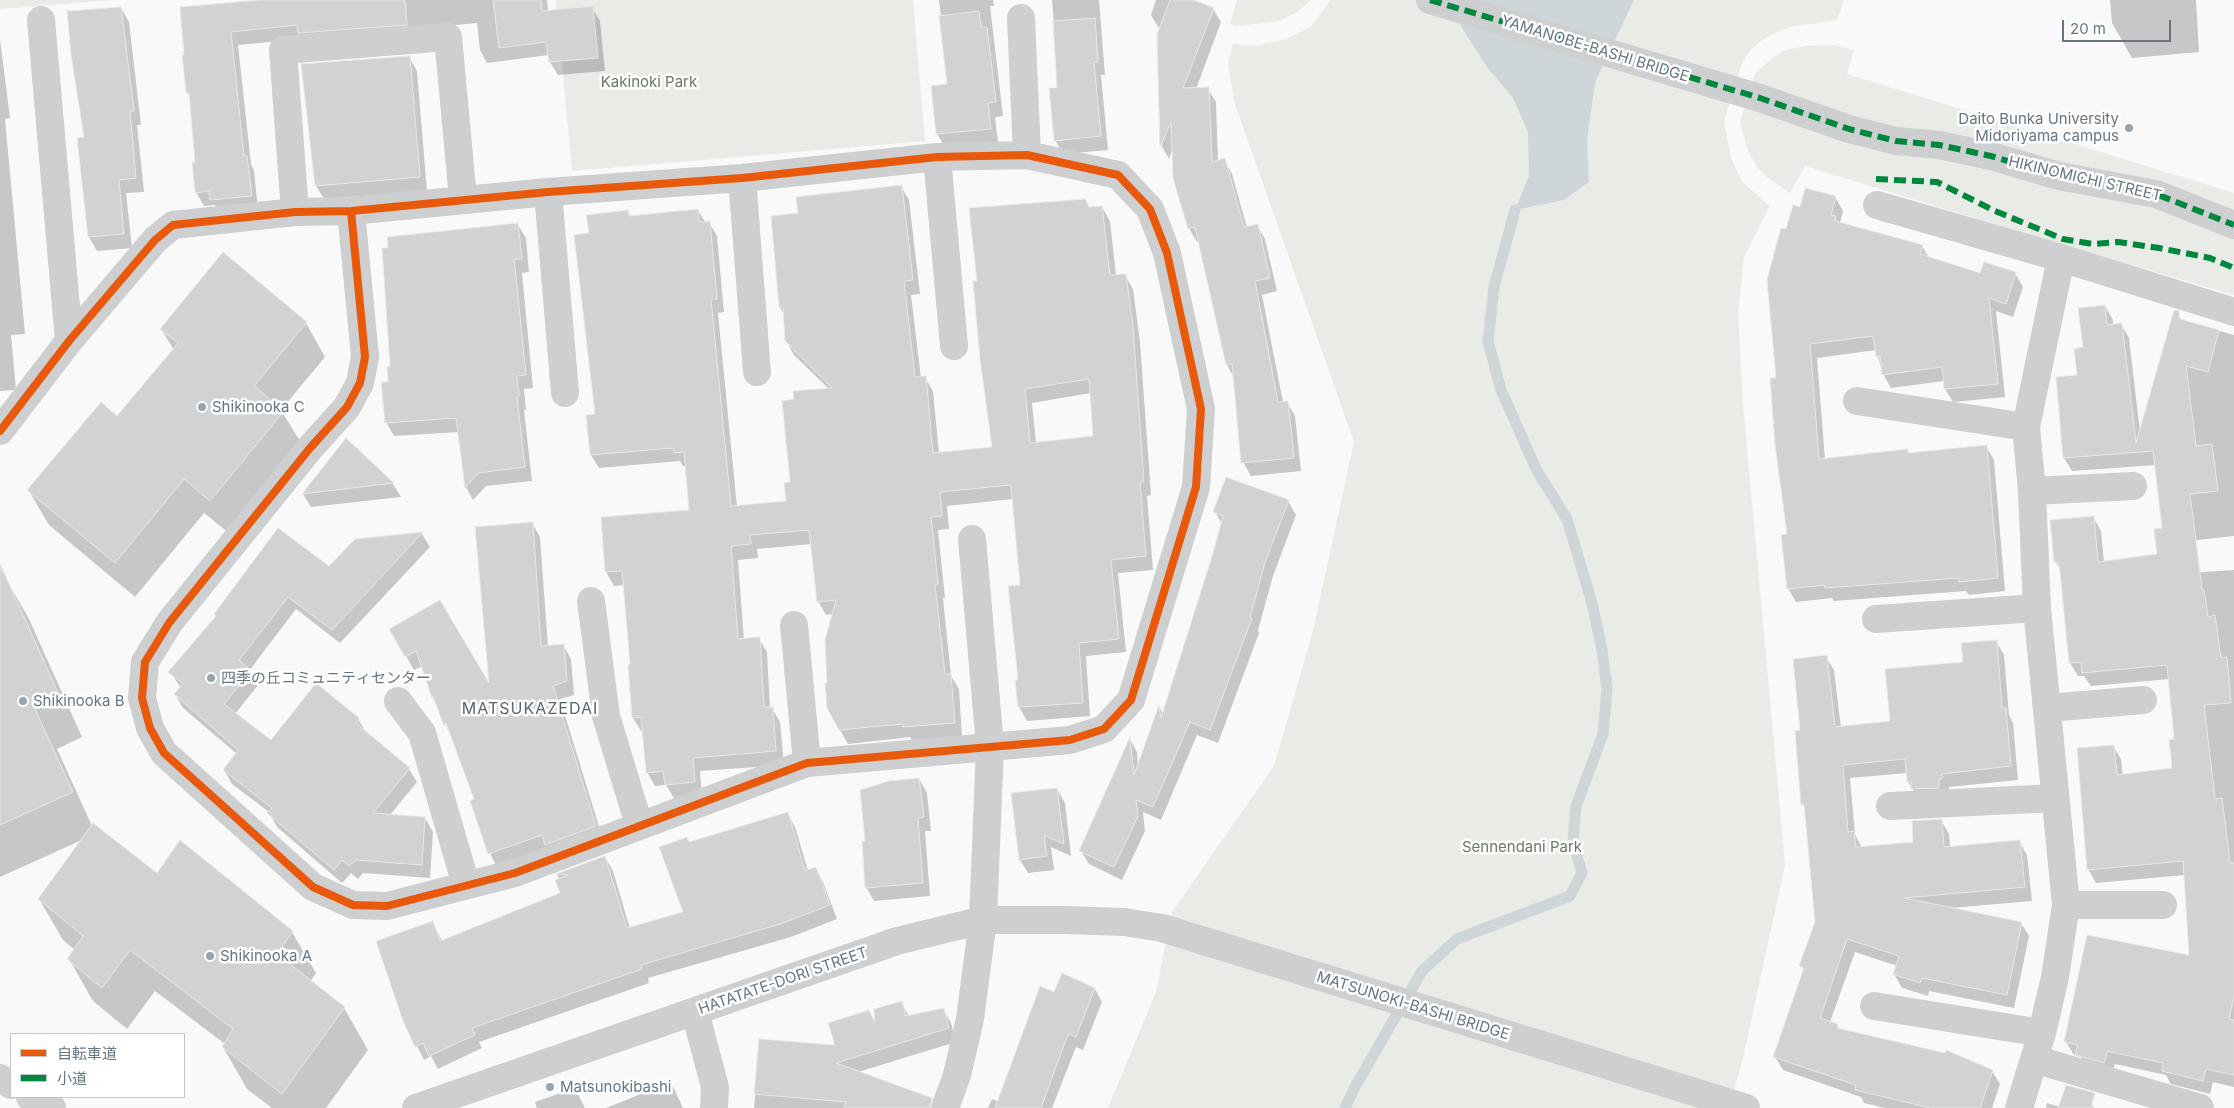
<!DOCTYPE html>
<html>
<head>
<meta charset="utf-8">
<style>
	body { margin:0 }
	#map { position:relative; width:2234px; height:1108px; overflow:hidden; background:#f9f9f9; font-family:Inter,"Noto Sans JP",sans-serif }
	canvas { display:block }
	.legend { position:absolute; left:10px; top:1033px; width:175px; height:65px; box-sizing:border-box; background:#fff; border:1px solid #c1c8cd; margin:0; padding:6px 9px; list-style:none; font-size:15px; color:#657683 }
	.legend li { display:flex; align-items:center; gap:10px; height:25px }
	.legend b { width:25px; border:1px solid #c1c8cd }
	.scale { position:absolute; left:2062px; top:20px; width:109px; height:22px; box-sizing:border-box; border:2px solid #657683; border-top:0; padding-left:6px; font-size:15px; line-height:18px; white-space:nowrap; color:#657683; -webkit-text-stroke:4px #fff; paint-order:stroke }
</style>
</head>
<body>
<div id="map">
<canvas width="2234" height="1108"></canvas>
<ul class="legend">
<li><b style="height:6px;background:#e8590c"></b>自転車道</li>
<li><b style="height:6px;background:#00873e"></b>小道</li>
</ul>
<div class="scale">20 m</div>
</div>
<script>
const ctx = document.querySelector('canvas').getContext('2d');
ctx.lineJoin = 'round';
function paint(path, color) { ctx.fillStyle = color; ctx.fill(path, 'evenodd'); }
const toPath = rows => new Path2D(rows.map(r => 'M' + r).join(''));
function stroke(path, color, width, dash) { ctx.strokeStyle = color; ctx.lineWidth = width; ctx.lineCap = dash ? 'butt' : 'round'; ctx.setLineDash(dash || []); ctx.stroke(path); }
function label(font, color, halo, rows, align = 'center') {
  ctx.font = font + ' Inter,"Noto Sans JP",sans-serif'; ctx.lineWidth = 5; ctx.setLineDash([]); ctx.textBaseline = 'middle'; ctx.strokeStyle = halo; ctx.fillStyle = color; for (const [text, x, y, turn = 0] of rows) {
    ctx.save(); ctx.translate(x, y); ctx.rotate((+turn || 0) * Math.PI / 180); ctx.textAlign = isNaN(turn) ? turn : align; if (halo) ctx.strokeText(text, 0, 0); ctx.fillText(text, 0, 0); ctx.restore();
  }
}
paint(toPath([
	[0,0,112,0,0,9],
	[556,0,913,0,925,141,572,171],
	[1237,0,1311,0,1297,12,1280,21,1237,26,1230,24],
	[1330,0,1844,0,1837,20,1789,27,1767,37,1751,49,1742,63,1724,121,1731,158,1742,182,1770,206,1744,258,1738,313,1743,404,1785,865,1743,1058,1729,1108,1108,1108,1156,992,1172,912,1274,766,1313,631,1354,442,1235,104,1228,64,1233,44,1257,46,1286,39,1311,27],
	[1835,45,1854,50,1847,74,2234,193,2234,295,2046,240,1805,166,1790,193,1768,178,1758,168,1748,151,1740,122,1755,74,1769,61,1783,51,1805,46]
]), '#e8ebe6');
paint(toPath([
	[1460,0,1634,0,1595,82,1587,140,1589,182,1564,200,1515,210,1529,176,1528,132,1513,98,1487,67,1461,26]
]), '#ced6d9');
paint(toPath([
	[274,0,547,0,548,11,592,8,600,21,605,71,558,75,550,62,549,55,487,63,480,50,477,23,238,45,251,164,254,171,258,209,219,213,215,205,204,206,196,192,196,163,190,97,188,92,184,56],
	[939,0,993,0,994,6,990,6,1003,116,995,117,998,142,945,147,937,134,949,85],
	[1052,0,1099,0,1105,75,1101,75,1108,150,1063,154,1055,140,1059,89],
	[1156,0,1191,0,1213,9,1221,22,1196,89,1208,89,1216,102,1218,162,1224,160,1232,174,1247,228,1257,225,1265,239,1277,291,1262,295,1283,402,1287,402,1295,416,1301,471,1251,476,1243,462,1234,377,1227,365,1200,241,1197,242,1189,228,1173,148,1169,159,1162,147,1158,34,1160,30,1151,15],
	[2110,0,2196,0,2199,52,2132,58,2112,23],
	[121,8,129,22,141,125,137,125,144,192,126,193,132,248,97,251,89,237,79,139,86,138],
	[0,39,10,118,5,119,25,334,11,335,16,390,0,391],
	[409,57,417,71,427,191,324,199,316,186],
	[901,186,909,200,920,294,911,295,921,378,925,378,933,391,939,453,994,448,978,282,1089,208,1102,207,1110,221,1116,276,1125,275,1133,289,1140,342,1151,495,1147,496,1153,570,1118,573,1126,652,1086,656,1090,716,1027,721,1019,707,1017,682,1019,680,1021,586,1013,499,947,506,949,529,938,530,945,598,943,598,951,676,959,689,962,736,912,740,910,737,848,744,840,730,829,684,833,614,826,615,818,601,812,544,757,549,758,558,738,560,744,640,759,639,767,652,770,708,772,708,780,722,784,765,700,771,702,796,674,798,666,785,655,786,647,772,644,731,641,731,633,718,631,665,624,585,614,586,606,572,602,518,690,511,686,466,683,466,680,461,599,468,591,455,596,415,591,234,628,211,631,217,698,210,705,222,709,222,717,236,724,312,718,313,737,507,788,502,792,484,795,400,829,389,794,355,786,340,784,315,780,307,799,215],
	[1091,393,1094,437,1036,443,1032,403],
	[1835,197,1843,211,1840,223,1922,246,1929,258,1981,275,2015,273,2023,287,2013,317,1996,311,2005,397,1953,402,1945,389,1944,381,1891,388,1883,374,1876,350,1817,358,1825,459,1907,450,1910,454,1986,446,1994,460,2005,591,1969,595,1966,591,1834,601,1832,598,1796,602,1788,588,1789,535,1778,379,1787,231,1801,209],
	[518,225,526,238,529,272,522,273,533,388,524,389,526,410,524,410,532,481,486,486,473,500,466,487,459,432,394,436,386,422,389,383,392,368],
	[2105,306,2113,320,2113,325,2121,324,2129,338,2140,432,2173,318,2234,335,2234,536,2171,543,2156,465,2072,471,2064,458,2084,348],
	[306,323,325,357,281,410,303,446,230,534,204,513,135,597,49,525,29,491,118,418,174,350,161,329],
	[346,440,393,484,401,497,311,507,303,494],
	[1288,501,1296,515,1273,576,1258,630,1259,633,1218,743,1197,735,1161,820,1143,812,1145,831,1122,880,1089,864,1081,851,1130,739,1137,752,1138,766,1160,708,1163,714,1215,550,1222,524,1215,512],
	[2093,517,2101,531,2104,562,2189,573,2234,570,2234,1087,2213,1082,2210,1094,2171,1084,2166,1075,2115,1064,2113,1071,2085,1065,2081,1057,2074,1055,2066,1042,2191,957,2185,875,2096,883,2088,869,2113,746,2121,759,2123,775,2173,769,2175,740,2170,679,2091,686,2084,676,2078,676,2070,663,2061,571,2056,562],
	[532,523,540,537,548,647,563,645,571,659,574,695,560,699,603,840,497,867,490,853,476,800,452,738,433,698,422,666,414,670,391,630,490,688],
	[422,534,430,547,340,643,296,609,249,671,258,685,235,714,271,742,358,719,366,732,409,769,417,782,390,815,425,818,433,832,430,878,363,873,358,879,351,873,342,883,277,827,269,812,232,784,224,770,237,754,183,708,175,694,181,688,170,672,329,568,355,540],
	[5,577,29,619,82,737,57,749,92,826,158,875,292,932,316,973,310,982,344,1008,368,1050,326,1108,272,1108,247,1089,223,1047,225,1044,155,991,127,1029,93,1001,69,959,75,950,63,940,39,899,82,840,0,877,0,579],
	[1996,641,2004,655,2009,715,2013,723,2018,780,1949,787,1949,792,1921,803,1908,782,1907,773,1850,778,1855,834,1862,848,1914,843,1941,820,1949,834,1950,848,2019,841,2027,855,2032,901,1951,908,2021,923,2029,936,2014,1008,1929,991,1928,996,1902,988,1894,974,1897,966,1855,952,1830,1022,1837,1025,1840,1030,1992,1071,2000,1084,1992,1108,1885,1108,1864,1103,1861,1097,1783,1070,1775,1057,1804,971,1801,966,1816,923,1806,810,1803,804,1801,731,1826,657,1834,670,1841,728,1891,722,1964,663],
	[919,779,927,793,931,831,925,831,930,896,874,901,866,887,866,842],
	[1057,789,1065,803,1071,856,1051,847,1054,870,1028,873,1020,860],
	[787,813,795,827,808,871,816,868,823,882,837,919,791,937,648,978,649,983,479,1042,482,1048,438,1069,431,1056,424,1060,404,1020,433,923,442,941,561,894,560,879,557,875,605,857,613,871,630,929,685,912,689,843],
	[1095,989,1102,1002,1083,1050,1076,1047,1052,1108,988,1108,992,1099,999,1102,1055,993],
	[901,1002,909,1016,943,1009,951,1023,956,1042,858,1072,908,1108,754,1108,760,1040,837,1047,869,1012,877,1026],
	[671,1082,683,1108,606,1108],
	[575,1088,585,1108,537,1108,535,1102],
	[2047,1103,2060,1107,2091,1104,2094,1108,2046,1108]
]), '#0003');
stroke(toPath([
	[1345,1108,1356,1085,1422,971,1457,939,1570,896,1582,873,1573,842,1576,806,1603,734,1607,689,1602,650,1592,603,1567,519,1537,471,1501,390,1488,341,1494,287,1515,210]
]), '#ced6d9', 11);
const building = toPath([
	[260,0,405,0,407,25,298,33,297,25,231,32,244,156,247,156,252,196,210,200,209,191,195,193,192,162,195,162,189,93,186,93,182,55,184,55,180,7,260,0],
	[493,0,541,0,542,11,593,6,598,58,549,62,546,42,499,48,493,0],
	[1170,0,1194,0,1214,8,1183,88,1209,87,1212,162,1225,158,1244,227,1258,224,1270,278,1255,281,1278,402,1288,401,1294,458,1241,463,1232,364,1226,365,1195,227,1188,229,1173,178,1171,122,1160,147,1157,34,1170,0],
	[121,7,134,111,130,111,136,178,119,180,124,234,88,237,77,138,84,137,71,55,67,11,121,7],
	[979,11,981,27,987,27,996,102,988,103,991,129,936,134,931,86,947,84,939,16,979,11],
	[1095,18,1098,62,1094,62,1101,136,1054,141,1049,88,1057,88,1053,21,1095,18],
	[410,56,420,177,315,186,301,64,410,56],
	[902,185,913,280,904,281,915,377,926,376,933,453,992,447,980,359,973,281,977,281,969,208,1085,199,1089,207,1102,206,1110,275,1126,274,1133,327,1144,482,1140,482,1146,556,1111,560,1119,639,1079,643,1083,703,1018,707,1015,681,1018,679,1008,586,1020,585,1011,485,940,492,942,516,931,517,938,584,935,585,945,674,951,674,955,723,903,727,903,724,839,730,827,708,825,683,827,683,825,640,836,600,817,602,809,530,750,535,751,544,731,546,738,639,760,637,764,707,773,707,776,751,693,758,695,782,665,785,663,771,646,773,641,717,632,718,628,665,630,664,622,571,605,572,601,517,689,510,684,452,674,453,673,448,590,455,586,415,595,414,574,235,589,233,586,215,628,210,629,216,698,209,699,222,710,221,717,299,711,299,731,506,786,501,784,483,790,482,782,401,794,399,793,391,832,388,785,341,783,307,779,307,771,216,798,213,796,197,902,185],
	[1089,379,1093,436,1030,443,1025,389,1089,379],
	[1805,188,1836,196,1831,215,1836,216,1835,221,1923,245,1920,254,1980,273,1984,262,2016,272,2006,304,1989,298,1998,384,1944,389,1942,367,1882,375,1880,356,1876,357,1873,336,1810,344,1819,459,1908,449,1908,453,1987,445,1998,578,1959,582,1959,578,1825,588,1824,585,1787,589,1781,535,1787,534,1775,444,1770,378,1776,378,1767,280,1781,228,1786,229,1793,205,1800,207,1805,188],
	[518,223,522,259,514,259,526,375,517,376,519,396,517,397,525,467,478,473,465,488,456,418,385,423,381,382,388,382,387,367,390,366,382,248,388,248,387,237,518,223],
	[223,252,307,322,254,386,284,411,210,501,184,479,115,563,27,490,101,402,117,416,178,343,160,329,223,252],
	[2105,305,2107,325,2122,323,2136,443,2174,310,2179,311,2180,319,2219,330,2208,372,2186,366,2196,446,2212,444,2218,491,2190,494,2202,590,2204,590,2208,617,2215,615,2221,658,2227,657,2231,703,2204,705,2215,799,2222,798,2230,863,2234,863,2234,995,2229,1019,2234,1020,2234,1075,2206,1069,2203,1081,2162,1071,2163,1063,2107,1051,2104,1063,2075,1055,2078,1045,2064,1042,2087,935,2189,955,2183,861,2087,870,2077,748,2114,745,2117,775,2172,768,2169,740,2174,739,2167,665,2082,673,2081,662,2069,663,2059,562,2054,562,2050,520,2094,516,2098,562,2157,554,2154,529,2162,528,2153,451,2063,458,2056,377,2077,375,2074,349,2083,347,2078,308,2105,305],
	[346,438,394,483,302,494,346,438],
	[1226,477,1289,500,1265,562,1250,618,1252,618,1210,730,1190,722,1153,807,1136,800,1138,816,1114,867,1079,851,1130,737,1134,775,1159,705,1161,718,1214,550,1223,516,1213,512,1226,477],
	[533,522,541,646,564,644,567,681,553,686,596,826,545,845,542,835,488,854,470,801,474,799,446,723,444,726,433,696,432,698,416,651,405,657,389,629,440,600,489,683,475,527,533,522],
	[278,528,329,566,355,539,423,532,332,630,288,597,239,660,251,671,224,704,271,740,316,683,359,718,356,723,410,768,373,813,425,817,422,865,356,860,349,866,342,860,334,870,267,813,272,808,223,770,238,750,174,694,183,684,168,672,216,616,214,614,278,528],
	[0,564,59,695,34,707,73,792,0,825,0,564],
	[1997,640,2002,708,2006,708,2011,766,1942,774,1942,779,1939,779,1939,788,1911,789,1911,782,1907,782,1905,759,1843,765,1848,832,1854,831,1856,847,1913,842,1912,821,1942,819,1944,847,2020,840,2025,887,1904,898,2022,922,2007,995,1922,978,1920,983,1893,974,1899,956,1847,939,1820,1018,1838,1024,1837,1028,1945,1053,1946,1050,1993,1070,1980,1108,1931,1108,1855,1090,1856,1085,1773,1057,1804,968,1799,966,1815,922,1804,804,1801,805,1795,731,1800,730,1793,659,1827,655,1835,727,1890,721,1885,669,1963,662,1961,643,1997,640],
	[919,778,924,817,918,818,923,883,865,888,862,841,865,841,860,790,889,781,919,778],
	[1057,788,1064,844,1044,835,1047,856,1019,860,1011,793,1057,788],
	[788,812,805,871,816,867,830,905,783,923,641,965,642,969,472,1028,475,1035,429,1056,423,1043,415,1047,403,1021,376,941,433,921,440,941,560,893,555,880,568,875,556,874,605,856,627,928,683,912,659,847,687,837,689,842,788,812],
	[93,823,157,873,180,840,293,931,277,954,345,1007,282,1094,222,1047,233,1029,130,950,102,988,67,959,83,936,38,899,93,823],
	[1062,973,1095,988,1076,1037,1068,1034,1041,1108,995,1108,1040,986,1054,992,1062,973],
	[902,1001,906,1016,944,1008,949,1028,836,1063,932,1098,930,1108,844,1108,846,1102,754,1094,759,1039,835,1045,828,1023,869,1010,875,1023,874,1009,902,1001],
	[2066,1085,2095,1093,2091,1108,2058,1108,2066,1085]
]);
paint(building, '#d0d2d3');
stroke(building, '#e8e8e8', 1);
stroke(toPath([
	[1430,0,1760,98,1849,129,1896,141,1939,145,1991,156,2059,176,2156,194,2234,225],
	[1021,18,1027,155],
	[41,20,69,341],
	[937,157,954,346],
	[742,178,757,372],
	[548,192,565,393],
	[1877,205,2061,258,2234,312],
	[295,212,283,50,448,37,463,199],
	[1857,401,2026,427],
	[0,431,69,341,155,240,173,225,295,212,351,211,548,192,742,178,937,157,1027,155,1118,175,1150,209,1167,253,1201,409,1196,487,1131,700,1104,729,1070,740,807,763,515,873,387,906,353,905,313,887,164,753,150,728,142,698,145,662,169,623,310,448,347,407,360,383,365,357,351,211],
	[2032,491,2133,486],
	[591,601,606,716,639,825],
	[1876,619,2037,608],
	[794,625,807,763],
	[398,701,422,733,466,885],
	[2048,708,2143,700],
	[1890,806,2055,798],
	[2066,905,2163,905],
	[1874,1006,2042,1033],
	[695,1012,715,1087,714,1108],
	[2034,1059,2200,1108],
	[0,1078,11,1085],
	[30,1097,52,1108],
	[416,1108,897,941,983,920,1065,920,1124,922,1162,928,1746,1108],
	[945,1108,957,1075,970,1019,983,920,990,746,972,539],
	[2019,1108,2042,1033,2055,977,2066,905,2037,608,2032,491,2026,427,2061,258]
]), '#cecfd0', 28);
stroke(toPath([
	[1430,0,1760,98,1849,129,1896,141,1939,145,1991,156,2059,176,2156,194,2234,225],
	[1876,179,1937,182,1995,211,2063,239,2093,244,2118,242,2159,248,2210,258,2234,268]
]), '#00873e', 6, [12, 6]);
stroke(toPath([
	[0,431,69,341,155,240,173,225,295,212,351,211,548,192,742,178,937,157,1027,155,1118,175,1150,209,1167,253,1201,409,1196,487,1131,700,1104,729,1070,740,807,763,515,873,387,906,353,905,313,887,164,753,150,728,142,698,145,662,169,623,310,448,347,407,360,383,365,357,351,211]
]), '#e8590c', 8);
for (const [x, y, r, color] of [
	[2129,128,5,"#99a4ac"],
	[202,407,5,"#99a4ac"],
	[211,678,5,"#99a4ac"],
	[23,701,5,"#99a4ac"],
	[210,956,5,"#99a4ac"],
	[550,1087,5,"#99a4ac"]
]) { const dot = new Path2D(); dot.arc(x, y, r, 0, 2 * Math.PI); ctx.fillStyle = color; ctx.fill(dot); stroke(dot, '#fff', 2); }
label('15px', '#657683', '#fff', [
	["YAMANOBE-BASHI BRIDGE",1595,49,17],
	["HIKINOMICHI STREET",2085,179,13],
	["HATATATE-DORI STREET",783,981,-19],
	["MATSUNOKI-BASHI BRIDGE",1413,1006,17]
]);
label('15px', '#687a64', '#fff', [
	["Kakinoki Park",649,82],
	["Sennendani Park",1522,847]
]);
label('15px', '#657683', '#fff', [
	["Daito Bunka University",2119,119,"right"],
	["Midoriyama campus",2119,136,"right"],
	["Shikinooka C",212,407],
	["四季の丘コミュニティセンター",221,678],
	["Shikinooka B",33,701],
	["Shikinooka A",220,956],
	["Matsunokibashi",560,1087]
], 'left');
ctx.letterSpacing = '1px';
label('16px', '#57646e', '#fff', [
	["MATSUKAZEDAI",530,709]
]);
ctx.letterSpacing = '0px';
</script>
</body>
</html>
